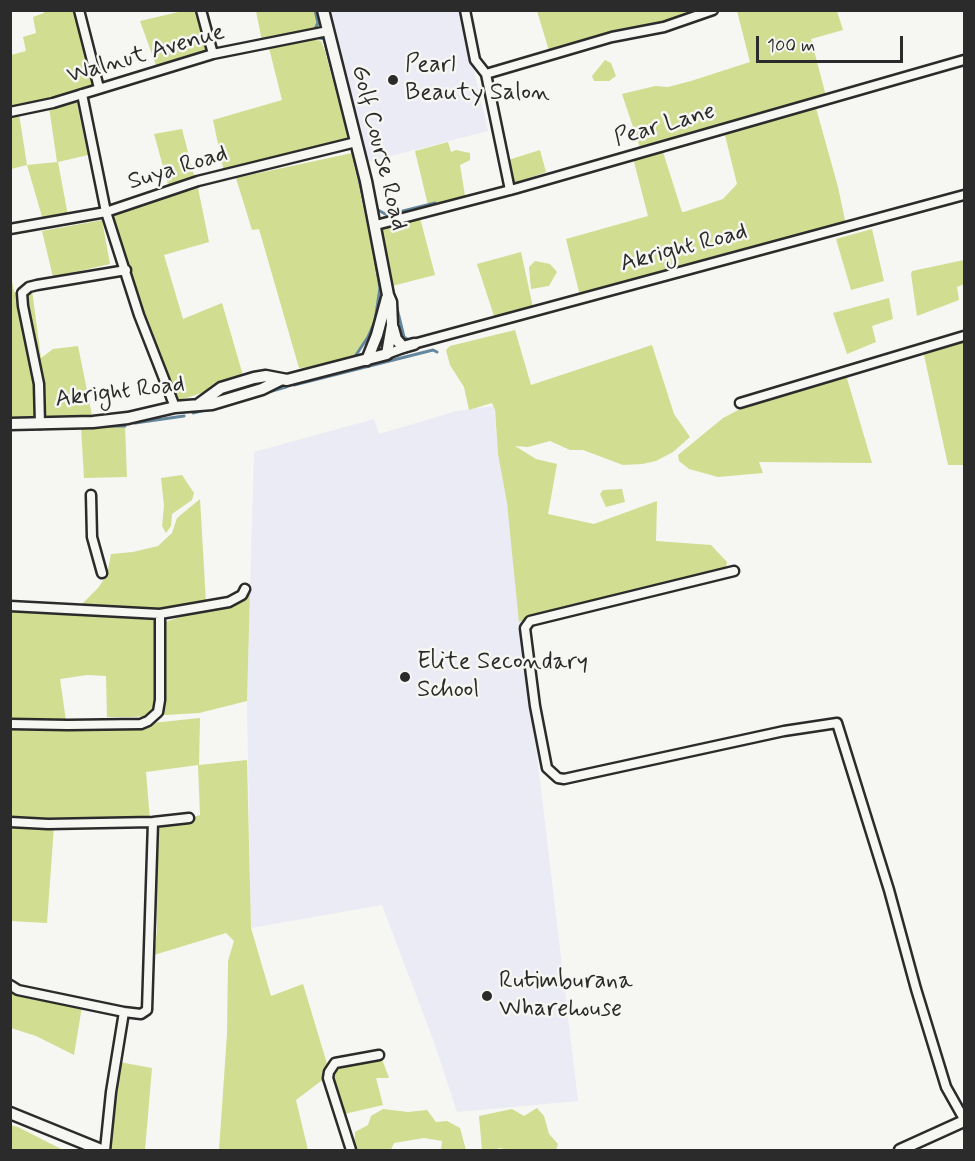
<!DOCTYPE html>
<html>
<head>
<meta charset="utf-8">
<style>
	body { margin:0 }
	#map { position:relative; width:975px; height:1161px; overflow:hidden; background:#f6f6f2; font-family:Mynerve,sans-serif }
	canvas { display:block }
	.frame { position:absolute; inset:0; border:12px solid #2b2b2b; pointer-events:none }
	.scale { position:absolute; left:756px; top:36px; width:147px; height:27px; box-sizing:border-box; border:3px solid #2b2b2b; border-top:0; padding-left:8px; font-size:18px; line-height:21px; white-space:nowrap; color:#2b2b2b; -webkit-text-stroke:4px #f6f6f2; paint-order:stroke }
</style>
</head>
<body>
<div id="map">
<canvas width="975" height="1161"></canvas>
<div class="frame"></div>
<div class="scale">100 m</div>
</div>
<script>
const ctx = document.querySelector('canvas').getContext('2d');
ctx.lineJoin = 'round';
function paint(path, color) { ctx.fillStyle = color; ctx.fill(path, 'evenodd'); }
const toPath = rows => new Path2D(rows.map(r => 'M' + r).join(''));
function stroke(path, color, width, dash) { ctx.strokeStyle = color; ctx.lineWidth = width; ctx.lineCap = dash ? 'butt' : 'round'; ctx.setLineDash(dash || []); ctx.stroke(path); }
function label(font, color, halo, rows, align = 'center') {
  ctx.font = font + ' Mynerve,sans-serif'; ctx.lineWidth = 5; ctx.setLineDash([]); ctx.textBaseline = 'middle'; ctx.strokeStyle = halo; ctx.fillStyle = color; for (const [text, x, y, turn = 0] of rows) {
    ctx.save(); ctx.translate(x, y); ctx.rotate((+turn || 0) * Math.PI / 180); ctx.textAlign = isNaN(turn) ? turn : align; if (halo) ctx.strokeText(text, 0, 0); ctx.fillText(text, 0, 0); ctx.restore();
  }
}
paint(toPath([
	[329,11,460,11,488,131,368,162,333,33],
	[494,406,498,454,507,503,578,1101,457,1112,434,1042,382,905,251,928,247,701,254,452,374,419,379,434,457,411]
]), '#eaebf4');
paint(toPath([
	[44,11,75,11,93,82,92,86,84,90,39,103,11,109,11,55,26,51,23,37,36,33,33,17,44,13],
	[183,11,194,11,207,53,157,68,140,21],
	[256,11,317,11,321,27,319,30,262,41],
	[537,11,713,11,550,54],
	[737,11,837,11,843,30,811,39,826,96,755,117,694,131,640,148,622,94,655,86,668,87,691,81,750,62],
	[312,39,321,41,325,51,348,137,344,142,297,152,224,172,213,120,282,100,269,48],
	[605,60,611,63,616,76,609,81,594,81,592,76],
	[76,99,88,155,58,162,68,216,43,220,27,165,11,169,10,116,19,114,27,165,57,162,49,107],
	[816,108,838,187,846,225,581,300,566,239,648,216,633,158,663,152,682,212,684,212,723,199,737,184,725,135],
	[182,129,195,179,169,188,154,134],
	[448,142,451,152,456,150,470,153,470,160,460,165,465,196,428,205,415,151],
	[540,150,546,172,512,184,505,161],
	[352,153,380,288,373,328,356,357,316,367,299,368,259,229,252,230,236,178],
	[198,188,209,242,164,255,183,319,222,303,244,379,180,400,175,396,151,332,122,266,110,213],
	[420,218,435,275,392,286,382,229,386,226],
	[102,220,110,264,53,277,42,231],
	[872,229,884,281,851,290,836,239],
	[521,252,534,312,496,322,477,264],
	[964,260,964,284,957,287,959,300,917,316,911,274,912,271],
	[535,261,550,264,557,272,549,286,531,289,529,267],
	[10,271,14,292,32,290,41,358,53,349,78,346,92,415,11,419],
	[889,298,893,319,872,326,876,342,847,354,833,313],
	[515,330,531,385,652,345,674,414,690,437,673,452,656,461,642,464,623,465,583,450,570,450,550,441,528,447,515,446,536,459,557,464,548,514,594,524,657,501,656,541,711,545,727,562,726,569,543,613,519,622,507,503,498,454,495,410,492,403,469,410,464,387,450,365,446,350,450,346],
	[964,338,964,465,948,465,924,355],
	[846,375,872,463,759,462,763,473,718,477,689,469,679,461,678,455,723,418,742,408],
	[81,427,125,427,127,477,84,478],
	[182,475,194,493,192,500,172,514,171,526,166,533,162,526,164,506,161,478],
	[622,489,625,502,606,507,600,494,603,490],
	[200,499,206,603,166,612,90,604,81,605,98,588,107,575,111,554,133,552,158,546,172,533,177,518],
	[250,592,247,701,199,713,132,717,107,717,106,676,87,675,60,679,66,721,11,721,10,611,59,614,88,609,165,622,195,612,237,603],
	[200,718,199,765,247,760,251,928,271,996,303,984,328,1067,325,1078,296,1100,308,1150,219,1150,227,1034,228,961,234,941,226,933,154,955,157,930,154,829,200,815,198,765,146,772,150,820,11,820,10,728,142,724],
	[10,822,54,826,47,923,11,921],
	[11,990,82,1006,74,1055,36,1036,11,1028],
	[380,1054,389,1078,376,1078,383,1105,340,1115,332,1075,337,1064],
	[119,1062,152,1068,145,1150,104,1150],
	[537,1108,544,1116,549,1134,558,1144,556,1150,512,1150,499,1148,496,1150,482,1150,479,1116,512,1109,524,1116],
	[383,1109,408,1112,427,1110,436,1122,447,1121,460,1128,466,1150,441,1150,442,1141,424,1138,394,1143,391,1150,354,1150,355,1132,368,1125,371,1116],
	[10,1125,18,1127,63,1150,11,1150]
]), '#d1dd90');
stroke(toPath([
	[315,29,318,23,315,10],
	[316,37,324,39,347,126],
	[353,152,371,233],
	[378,210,387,215,435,203],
	[396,304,404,337,410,341],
	[354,358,368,337,375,321,380,288,373,245],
	[294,385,433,350,437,352],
	[265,393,286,387],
	[193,413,209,409],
	[135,423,184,416],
	[103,426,125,426]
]), '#65879e', 3);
const minor = toPath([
	[79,10,99,88],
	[201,10,213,54],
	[465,10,475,60,486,74,510,190],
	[486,74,612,37,664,27,713,10],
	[82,94,106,212,139,315,175,407],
	[10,112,53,103,213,54,328,31],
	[376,225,514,189,964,60],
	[10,229,106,212,198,181,356,142],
	[387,354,417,343,964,195],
	[740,403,964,336],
	[40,424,39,384,23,306,22,293,29,287,37,285,126,270],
	[91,495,92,537,102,573],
	[734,571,530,621,525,628,535,706,547,768,558,778,564,779,784,731,837,723,889,890,916,989,946,1087,964,1119],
	[10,606,160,614,229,602,242,595,245,589],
	[10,724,68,725,141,724,148,721,158,712,160,700,160,614],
	[10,822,48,824,153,822,189,818],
	[10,985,18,990,124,1012,141,1014,147,1010,153,822],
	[105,1150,111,1092,124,1012],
	[351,1150,328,1078,329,1072,335,1063,379,1055]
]);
const tertiary = toPath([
	[393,328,396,339,403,347,414,344],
	[367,360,377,335,387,298],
	[199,404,221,388,254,378,266,376,287,380,387,354,392,325,391,302,388,295,366,181,323,10],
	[10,424,93,422,128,418,175,407,212,404,262,389,280,380],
	[10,1113,101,1150],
	[900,1150,964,1121]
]);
stroke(minor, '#2b2b2b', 13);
stroke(tertiary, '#2b2b2b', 15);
stroke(minor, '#f6f6f2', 8);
stroke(tertiary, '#f6f6f2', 10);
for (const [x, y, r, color] of [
	[393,80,6,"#2b2b2b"],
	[405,677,6,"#2b2b2b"],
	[487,996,6,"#2b2b2b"]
]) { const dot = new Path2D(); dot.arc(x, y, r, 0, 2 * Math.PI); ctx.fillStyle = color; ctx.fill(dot); stroke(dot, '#f6f6f2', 2); }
label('24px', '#2b2b2b', '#f6f6f2', [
	["Walnut Avenue",146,55,-16],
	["Pear Lane",665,126,-16],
	["Golf Course Road",378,148,76],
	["Suya Road",178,169,-17],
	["Akright Road",684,249,-15],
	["Akright Road",120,393,-7]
]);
label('24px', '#2b2b2b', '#f6f6f2', [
	["Pearl",405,66],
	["Beauty Salon",405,94],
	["Elite Secondary",417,663],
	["School",417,691],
	["Rutimburana",499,982],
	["Wharehouse",499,1010]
], 'left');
</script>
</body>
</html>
